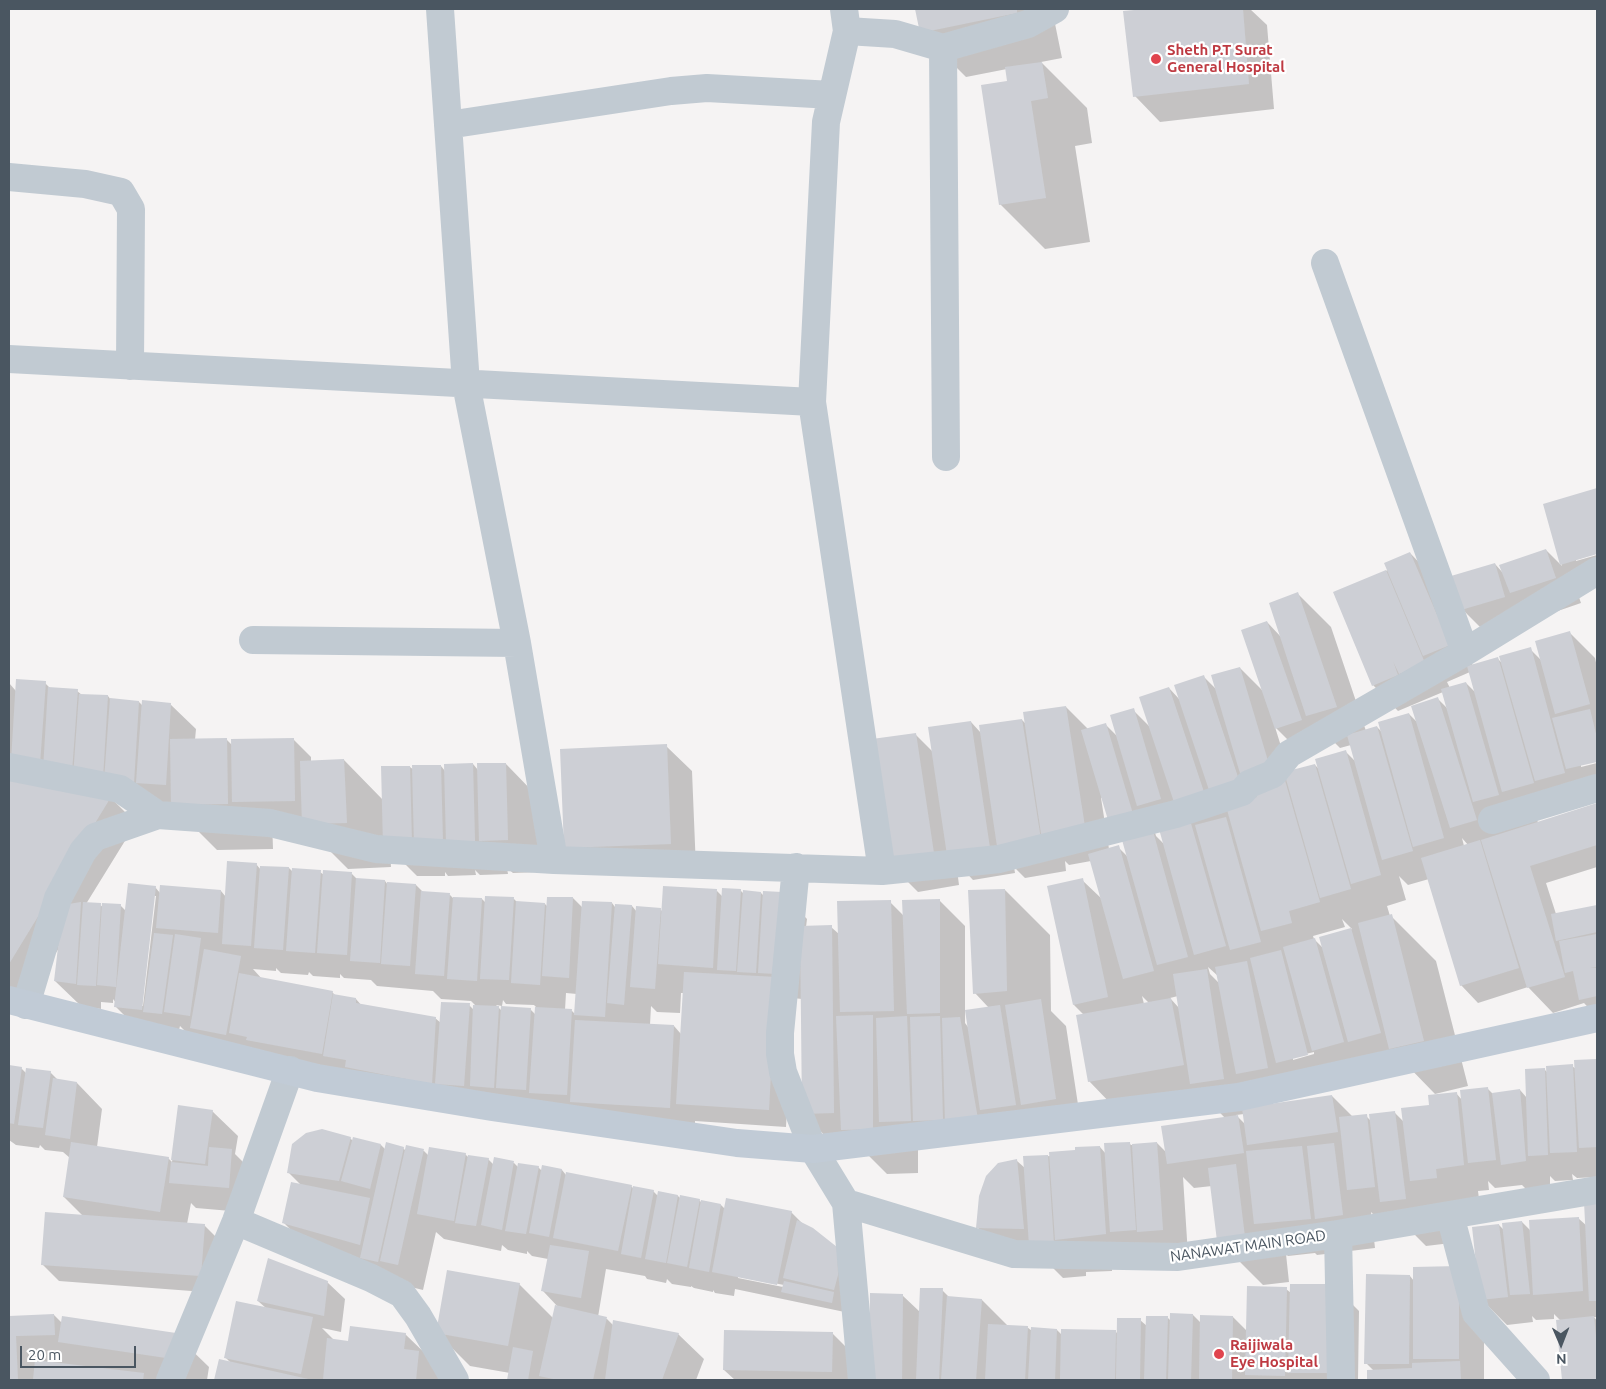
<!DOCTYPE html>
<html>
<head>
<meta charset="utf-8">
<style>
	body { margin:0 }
	#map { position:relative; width:1606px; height:1389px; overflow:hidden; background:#f5f3f3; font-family:Ubuntu,sans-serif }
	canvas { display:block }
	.frame { position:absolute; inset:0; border:10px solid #4a5661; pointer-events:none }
	.north { position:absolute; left:1536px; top:1319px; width:50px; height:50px; -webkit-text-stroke:4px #fff; paint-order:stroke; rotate:179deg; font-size:14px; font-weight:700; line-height:20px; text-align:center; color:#4a5661 }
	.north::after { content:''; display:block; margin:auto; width:18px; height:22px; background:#4a5661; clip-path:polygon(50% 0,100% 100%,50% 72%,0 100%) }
	.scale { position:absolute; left:20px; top:1346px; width:116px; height:22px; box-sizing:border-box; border:2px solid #4a5661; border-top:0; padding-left:6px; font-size:15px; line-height:18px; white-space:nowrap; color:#4a5661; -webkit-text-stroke:4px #fff; paint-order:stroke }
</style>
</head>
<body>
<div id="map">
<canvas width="1606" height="1389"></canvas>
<div class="frame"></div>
<div class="north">N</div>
<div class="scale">20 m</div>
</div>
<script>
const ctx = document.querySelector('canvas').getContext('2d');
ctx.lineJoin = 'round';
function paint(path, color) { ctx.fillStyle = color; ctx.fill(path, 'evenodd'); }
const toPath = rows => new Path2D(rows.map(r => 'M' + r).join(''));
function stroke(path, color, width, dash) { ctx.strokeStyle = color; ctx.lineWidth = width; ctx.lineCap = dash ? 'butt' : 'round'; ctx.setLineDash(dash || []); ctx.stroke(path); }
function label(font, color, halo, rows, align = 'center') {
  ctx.font = font + ' Ubuntu,sans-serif'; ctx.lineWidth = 4.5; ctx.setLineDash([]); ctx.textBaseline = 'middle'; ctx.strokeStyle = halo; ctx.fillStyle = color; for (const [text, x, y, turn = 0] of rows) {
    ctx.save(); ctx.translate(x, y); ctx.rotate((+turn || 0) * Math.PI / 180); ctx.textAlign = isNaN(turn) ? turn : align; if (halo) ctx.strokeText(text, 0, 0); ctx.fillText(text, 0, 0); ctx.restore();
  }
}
paint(toPath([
	[916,9,1052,9,1062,58,1041,62,1087,108,1092,143,1075,146,1090,242,1045,249,1000,204,1009,82,1007,69,966,77,921,32],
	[1158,9,1250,9,1267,25,1274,109,1160,122,1135,96,1124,12],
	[1597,490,1597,553,1576,559,1576,561,1597,555,1597,586,1571,574,1581,603,1488,635,1463,610,1495,564,1503,573,1546,550,1562,566,1544,505],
	[1410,553,1435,579,1473,666,1498,659,1503,664,1530,649,1541,660,1569,632,1595,658,1597,667,1597,760,1581,764,1581,767,1597,763,1597,783,1536,815,1538,823,1597,804,1597,867,1546,883,1556,914,1597,907,1597,1017,1584,1003,1553,1013,1528,987,1478,1003,1461,985,1429,879,1408,885,1399,876,1406,900,1387,906,1390,916,1391,916,1436,961,1468,1086,1435,1094,1401,1059,1255,1107,1332,1096,1353,1117,1366,1116,1370,1120,1395,1113,1404,1122,1428,1106,1456,1093,1462,1100,1487,1088,1493,1094,1520,1090,1527,1098,1544,1069,1548,1073,1572,1066,1576,1069,1575,1061,1597,1060,1597,1177,1577,1178,1572,1174,1573,1180,1555,1181,1550,1176,1550,1186,1527,1190,1522,1185,1495,1188,1488,1181,1489,1190,1478,1191,1482,1222,1456,1225,1451,1243,1426,1246,1393,1213,1374,1215,1371,1212,1375,1248,1317,1255,1315,1253,1288,1256,1286,1254,1289,1282,1263,1285,1218,1240,1212,1186,1194,1188,1183,1177,1188,1255,1112,1261,1112,1271,1086,1272,1086,1276,1063,1278,1046,1261,1010,1261,978,1228,1017,1161,1025,1168,1024,1158,1050,1156,1100,1147,1106,1154,1129,1143,1131,1145,1157,1143,1167,1153,1225,1118,1199,1091,1114,1107,1089,1081,1084,1015,1074,1005,1082,880,1102,899,1091,861,1069,865,1065,861,1066,871,1025,878,1014,867,1015,873,973,880,956,862,959,885,918,892,892,866,915,734,932,751,971,722,981,733,1022,720,1026,724,1066,707,1088,729,1105,724,1118,737,1133,710,1150,727,1169,688,1180,700,1204,677,1216,689,1240,668,1264,692,1267,622,1281,637,1298,594,1331,627,1366,731,1377,727,1383,733,1409,714,1418,723,1438,699,1448,709,1443,692,1398,711,1373,685,1334,593,1388,570],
	[1470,672,1476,693,1466,683,1450,688,1447,682],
	[1275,727,1302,754,1321,729,1340,748,1351,745,1355,761,1345,751,1320,770,1315,765,1289,772],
	[1103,797,1124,840,1128,857,1118,847,1109,849,1101,798],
	[1151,818,1161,830,1165,845,1156,836],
	[1462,838,1468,845,1464,846],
	[1342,919,1352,929,1320,938,1323,948,1314,939,1313,936,1345,927],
	[1208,967,1218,976,1219,983,1210,974],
	[1142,996,1149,1003,1144,1004],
	[1178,996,1179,1008,1170,998],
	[1314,1052,1314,1054,1293,1060,1293,1057],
	[1244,1114,1245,1124,1236,1115],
	[9,683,16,691,45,683,51,689,77,691,82,695,108,696,111,700,139,702,143,706,170,704,196,729,195,740,227,740,233,746,294,740,311,757,311,762,344,760,383,800,410,767,414,770,441,766,445,771,473,764,478,770,506,764,538,797,540,872,513,873,507,868,508,874,480,875,475,870,476,875,448,876,445,872,445,876,417,876,390,849,391,867,348,869,303,824,272,818,273,849,217,850,176,809,115,802,136,823,86,904,100,905,103,907,120,905,127,912,155,887,160,893,221,891,226,897,256,864,261,870,289,868,293,872,320,872,324,875,352,874,358,880,385,881,388,885,416,885,424,893,450,895,453,898,482,899,486,903,486,897,514,899,517,902,545,904,547,906,573,898,583,908,612,903,615,907,632,906,637,912,660,909,663,912,717,891,723,897,740,890,744,894,761,893,764,896,782,893,807,919,806,927,831,927,839,934,890,902,904,916,939,900,965,926,965,1012,989,1008,975,993,1005,890,1050,935,1051,1011,1066,1026,1081,1124,918,1146,918,1173,887,1174,851,1138,828,1139,803,1113,802,999,793,998,786,1127,695,1121,695,1133,551,1115,191,1037,180,1026,179,1030,133,1024,116,1007,116,1003,113,999,113,1003,101,1002,101,1009,81,1006,55,981,59,948,28,998,9,993],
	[153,896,156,896,143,1006,142,1006],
	[276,968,281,973,308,975,309,972,313,976,340,978,340,974,344,978,371,980,377,986,433,991,441,999,471,1001,475,1005,474,1010,469,1005,441,1023,435,1018,362,1006,356,999,336,996,332,992,263,980,253,969,276,971],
	[566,993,577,994,575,1014,572,1011,565,1010],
	[681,993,684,993,681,1034,674,1026,650,1025,651,1006,657,1012,680,1013],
	[503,1000,506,1004,534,1005,536,1007,535,1014,530,1009,502,1011,496,1005,502,1006],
	[965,1012,966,1012,968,1027,965,1023],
	[666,746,692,771,696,869,566,848],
	[9,1066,21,1068,26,1073,50,1072,59,1081,77,1083,102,1109,97,1147,168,1158,172,1162,179,1107,212,1111,238,1136,235,1154,257,1176,254,1213,196,1208,191,1203,187,1224,204,1225,221,1242,218,1293,59,1281,42,1264,83,1216,64,1197,70,1158,63,1152,45,1150,40,1145,39,1148,16,1145,9,1140],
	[350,1138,353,1141,381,1145,386,1150,403,1148,406,1151,407,1147,424,1151,428,1155,465,1154,469,1158,488,1159,494,1165,514,1163,518,1167,538,1167,542,1171,562,1170,566,1175,631,1186,634,1189,653,1191,658,1196,678,1196,680,1198,699,1200,702,1203,702,1201,721,1205,725,1209,791,1212,804,1225,836,1248,859,1315,735,1289,734,1296,715,1293,713,1290,713,1292,694,1288,691,1286,691,1287,672,1284,667,1279,666,1283,647,1279,645,1276,606,1269,598,1317,607,1319,614,1326,678,1334,704,1359,696,1380,508,1380,510,1373,470,1366,437,1333,519,1284,553,1318,559,1308,543,1291,548,1259,532,1256,527,1251,527,1254,508,1250,502,1245,501,1251,444,1239,436,1232,423,1290,407,1286,309,1248,284,1223,301,1185,288,1172],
	[738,1276,784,1285,783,1287,738,1278],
	[1597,1202,1597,1317,1594,1317,1597,1321,1597,1380,1563,1380,1557,1321,1561,1321,1554,1314,1554,1319,1536,1320,1532,1316,1533,1322,1507,1325,1484,1302,1484,1380,1368,1380,1368,1371,1374,1371,1366,1363,1410,1276,1414,1281,1480,1289,1499,1225,1504,1230,1522,1222,1531,1231,1578,1218,1587,1226],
	[327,1282,345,1299,341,1332,322,1328,334,1340,350,1342,405,1334,431,1359,444,1380,215,1380,219,1361,231,1363,225,1357,267,1309,258,1301],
	[1333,1285,1359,1311,1358,1380,870,1380,902,1295,920,1312,942,1290,950,1298,982,1300,1008,1326,1027,1327,1032,1331,1057,1330,1062,1335,1115,1331,1118,1334,1140,1320,1147,1326,1167,1317,1171,1321,1193,1315,1201,1323,1233,1317,1247,1331,1286,1289,1291,1293],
	[54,1315,62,1323,176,1335,209,1367,207,1380,9,1380,9,1317],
	[832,1333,849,1350,849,1380,735,1380,724,1370]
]), '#0003');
paint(toPath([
	[915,9,1017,9,1017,13,920,33],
	[1145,9,1243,9,1249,84,1133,97,1123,11],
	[1042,62,1048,98,1031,101,1046,198,999,205,981,85,1007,81,1005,67],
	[1597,488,1597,554,1560,565,1543,504],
	[1546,549,1556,578,1510,593,1499,565],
	[1410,552,1450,645,1423,656,1384,563],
	[1495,563,1505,597,1461,610,1451,576],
	[1386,570,1425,663,1399,674,1393,661,1398,675,1372,686,1333,592],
	[1298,592,1337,707,1306,716,1269,603],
	[1267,621,1302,720,1275,729,1241,630],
	[1570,631,1590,704,1555,714,1535,641],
	[1531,647,1565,773,1535,781,1499,656],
	[1498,657,1534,783,1502,792,1467,666],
	[1240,667,1271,771,1242,780,1211,675],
	[1204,675,1242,789,1212,799,1174,685],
	[16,679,46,681,40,764,11,762],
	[1466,682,1499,795,1473,802,1441,689],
	[48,687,78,689,72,772,43,770],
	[1169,687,1207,801,1177,811,1139,697],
	[79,694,108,695,103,778,73,777],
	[1438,697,1477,820,1450,828,1411,706],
	[110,698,139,701,134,783,104,781],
	[142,700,171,703,166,785,136,783],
	[1066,706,1086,833,1042,840,1023,712],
	[1134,708,1161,799,1137,806,1110,715],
	[1590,709,1597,738,1597,762,1566,769,1552,718],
	[1409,713,1444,838,1413,847,1378,722],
	[1022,719,1042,846,998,853,979,725],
	[971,721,990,848,947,855,928,727],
	[1106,723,1133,814,1108,820,1081,730],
	[1377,726,1413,851,1382,860,1347,735],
	[916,733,935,860,891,867,872,739],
	[227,738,228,804,171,805,170,739],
	[294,738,295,801,232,802,231,739],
	[667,744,671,844,564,848,560,749],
	[1346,750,1381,875,1351,884,1315,759],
	[344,759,347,823,302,824,300,761],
	[473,763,475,841,446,842,444,764],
	[477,763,506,763,508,840,479,841],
	[1315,764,1351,889,1320,898,1284,772],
	[412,765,441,765,443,843,414,844],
	[381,766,410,766,412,844,383,844],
	[9,775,111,797,9,964],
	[1284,777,1320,902,1289,911,1292,923,1261,931,1226,806,1257,797,1254,785],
	[1597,803,1597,845,1530,866,1565,977,1527,988,1481,840],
	[1226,817,1261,942,1230,950,1195,825],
	[1190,820,1226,946,1194,955,1159,829],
	[1153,831,1188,957,1157,965,1122,840],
	[1480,840,1519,968,1460,986,1421,858],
	[1119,845,1154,971,1123,979,1088,854],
	[227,861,257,863,251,946,222,944],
	[260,866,289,867,283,950,254,948],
	[292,868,321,870,315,953,286,951],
	[323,870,352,872,347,955,317,953],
	[356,878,385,880,380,963,350,961],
	[1083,878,1108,997,1073,1005,1047,886],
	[387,882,416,884,410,966,381,964],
	[128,883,156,886,142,1010,114,1007],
	[160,885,221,890,218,933,156,928],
	[663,886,717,889,713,968,658,964],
	[722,888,741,889,736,971,717,970],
	[1005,889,1007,991,973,994,968,890],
	[743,890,761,892,756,973,737,972],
	[421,891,450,893,444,976,415,974],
	[763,891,782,892,777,974,758,973],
	[485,896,514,897,509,980,480,979],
	[453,897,482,898,477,981,447,979],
	[547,897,573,897,569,978,542,976],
	[940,899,940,1013,907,1014,902,900],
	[891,900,894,1011,840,1012,837,901],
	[516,901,545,903,540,985,511,983],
	[582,901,612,902,605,1017,574,1015],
	[81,902,76,984,54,981,63,905],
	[83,902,101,903,96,986,77,985],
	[102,903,121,904,116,987,97,985],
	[615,904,632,905,624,1005,607,1003],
	[1597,905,1597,932,1556,941,1551,914],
	[636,906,661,908,655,989,630,987],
	[1392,914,1424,1041,1389,1049,1358,923],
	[832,925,834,1113,802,1114,800,926],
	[1351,928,1381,1033,1348,1042,1319,937],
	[154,933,173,935,162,1014,143,1012],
	[175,934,201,938,190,1016,164,1012],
	[1597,934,1597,967,1590,968,1597,968,1597,996,1579,1000,1573,971,1565,973,1559,941],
	[1315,938,1344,1042,1312,1051,1283,947],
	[204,949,241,956,226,1035,190,1028],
	[1281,950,1308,1055,1276,1063,1250,958],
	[1247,961,1268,1068,1236,1074,1215,967],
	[1207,969,1224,1079,1190,1084,1173,974],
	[684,972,776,977,769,1110,676,1104],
	[239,973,333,991,322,1054,246,1040,247,1037,229,1033],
	[333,994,356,998,356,1003,436,1017,432,1084,345,1067,346,1060,323,1056],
	[1171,998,1184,1065,1088,1082,1076,1015],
	[1041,999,1056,1099,1021,1105,1005,1005],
	[441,1002,470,1003,464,1086,435,1084],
	[473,1005,499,1006,494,1088,470,1086],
	[1000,1005,1016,1105,980,1110,965,1010],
	[501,1006,531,1008,526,1090,496,1088],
	[535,1007,572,1009,567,1095,529,1093],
	[873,1015,873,1129,841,1130,836,1016],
	[907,1016,911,1121,879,1122,876,1018],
	[940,1016,943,1120,913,1121,910,1017],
	[960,1017,978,1119,945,1122,942,1018],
	[575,1020,674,1025,670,1108,570,1102],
	[1597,1059,1597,1147,1579,1148,1574,1060],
	[1573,1064,1577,1152,1550,1153,1546,1066],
	[9,1065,22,1067,14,1124,9,1123],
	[26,1068,51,1071,43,1128,18,1125],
	[1545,1068,1548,1155,1528,1156,1525,1069],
	[53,1078,77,1082,70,1139,45,1135],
	[1488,1087,1496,1160,1468,1163,1460,1090],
	[1520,1089,1526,1161,1501,1165,1492,1093],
	[1457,1092,1464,1165,1436,1169,1437,1178,1410,1181,1401,1108,1429,1105,1428,1095],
	[1332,1095,1338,1132,1247,1145,1242,1108],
	[178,1105,213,1110,205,1164,171,1160],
	[1395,1111,1406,1199,1380,1202,1369,1114],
	[1367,1114,1375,1187,1347,1190,1339,1117],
	[1238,1115,1244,1153,1167,1164,1161,1126],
	[322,1129,351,1137,339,1181,287,1173,292,1144,306,1133],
	[353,1137,381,1144,370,1189,341,1181],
	[71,1142,169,1157,160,1212,63,1197],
	[386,1142,404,1147,378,1262,360,1258],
	[1130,1142,1136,1230,1110,1232,1104,1143],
	[1157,1142,1163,1230,1137,1232,1132,1144],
	[1334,1143,1343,1215,1315,1219,1307,1146],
	[406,1145,424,1149,398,1265,380,1261],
	[1100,1146,1106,1234,1055,1240,1049,1152,1075,1150,1075,1147],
	[1302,1146,1311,1219,1254,1224,1246,1151],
	[209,1147,232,1149,229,1188,169,1183,171,1162,208,1166],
	[429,1147,466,1153,454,1221,417,1214],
	[468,1155,489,1158,476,1226,455,1223],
	[1048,1155,1054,1244,1029,1245,1023,1156],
	[494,1157,514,1161,502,1230,481,1225],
	[1017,1159,1024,1229,976,1228,979,1196,986,1176,998,1163],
	[518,1163,539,1166,526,1234,505,1231],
	[1236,1164,1245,1237,1217,1241,1208,1168],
	[542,1165,562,1169,549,1237,529,1233],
	[566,1172,632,1185,618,1251,553,1238],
	[291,1182,370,1198,360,1245,282,1223],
	[633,1186,654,1190,641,1258,621,1254],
	[658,1191,678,1195,666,1263,645,1259],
	[680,1195,700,1199,687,1267,667,1263],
	[726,1198,792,1211,777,1285,712,1272],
	[701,1200,721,1204,709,1272,689,1268],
	[1597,1201,1597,1301,1589,1301,1584,1202],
	[45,1212,205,1224,201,1276,41,1265],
	[1579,1217,1583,1291,1533,1295,1529,1220],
	[797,1220,813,1228,837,1247,838,1275,834,1290,783,1278],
	[1522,1221,1530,1294,1510,1295,1502,1223],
	[1499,1224,1508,1297,1480,1300,1472,1227],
	[550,1245,589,1251,581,1298,541,1291],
	[268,1258,328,1281,324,1316,257,1301],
	[1459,1266,1459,1359,1413,1359,1413,1267],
	[447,1270,520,1283,508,1346,436,1333],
	[1366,1274,1410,1275,1409,1364,1364,1364],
	[784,1281,834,1292,832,1303,781,1292],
	[1290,1284,1334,1284,1332,1373,1288,1373],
	[1247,1286,1287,1287,1285,1376,1245,1375],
	[920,1288,943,1288,939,1380,916,1380],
	[870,1293,903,1294,902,1380,869,1380],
	[947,1296,982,1299,976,1380,941,1380],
	[236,1301,313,1317,301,1374,224,1358],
	[555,1305,607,1317,593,1380,558,1380,539,1376],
	[1170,1313,1193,1314,1191,1380,1168,1380],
	[54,1314,55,1335,16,1336,18,1380,9,1380,9,1316],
	[1200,1315,1233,1316,1232,1380,1199,1380],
	[62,1316,176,1333,173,1359,58,1342],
	[1146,1316,1168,1316,1166,1380,1144,1380],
	[1594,1316,1597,1347,1597,1380,1562,1380,1556,1320],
	[1117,1318,1141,1318,1140,1380,1116,1380],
	[613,1320,679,1333,662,1380,605,1380],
	[988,1324,1028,1326,1025,1380,985,1380],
	[350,1326,406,1333,404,1349,419,1351,416,1380,323,1380,327,1338,348,1341],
	[1031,1327,1057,1329,1055,1380,1028,1380],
	[1061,1329,1116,1330,1115,1380,1060,1380],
	[724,1330,833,1332,832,1372,723,1370],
	[513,1347,533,1351,528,1380,507,1380],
	[219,1359,308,1379,307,1380,214,1380],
	[35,1360,144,1373,143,1380,33,1380],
	[1460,1361,1461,1380,1367,1380,1367,1370,1412,1368,1412,1363]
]), '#cdcfd5');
stroke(toPath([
	[440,9,466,384,517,643,554,860],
	[844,9,847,31,826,122,812,402,882,871],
	[847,31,895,34,943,48,1028,24,1055,9],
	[943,48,946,457],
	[448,125,671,91,707,88,832,95],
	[9,177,85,184,121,192,131,209,130,366],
	[1325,263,1465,652],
	[9,359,812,402],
	[253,640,517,643],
	[9,767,120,789,158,815,270,823,376,849,554,860,882,871,999,859,1176,814,1242,792,1249,784,1273,774,1289,754,1465,652,1597,571],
	[1492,820,1597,788],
	[796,867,780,1033,780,1054,783,1072,813,1149,846,1203,1014,1254,1178,1257,1338,1234,1597,1190],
	[26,1005,58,898,83,851,95,837,158,815],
	[846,1203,862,1380],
	[1450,1215,1476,1313,1536,1380],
	[236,1221,371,1278,402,1294,418,1316,455,1380],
	[1338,1234,1341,1380],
	[170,1380,236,1221,290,1070]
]), '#c1cad2', 28);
stroke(toPath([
	[9,1000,317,1078,492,1107,737,1143,813,1149,1239,1097,1597,1018]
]), '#c1cbd6', 28);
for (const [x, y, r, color] of [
	[1156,59,6,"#e0444e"],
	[1219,1354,6,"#e0444e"]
]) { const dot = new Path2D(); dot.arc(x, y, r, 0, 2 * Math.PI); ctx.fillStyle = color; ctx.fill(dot); stroke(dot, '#fff', 2); }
label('bold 15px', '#be3a42', '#fff', [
	["Sheth P.T Surat",1167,50],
	["General Hospital",1167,67],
	["Raijiwala",1230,1345],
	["Eye Hospital",1230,1362]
], 'left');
label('15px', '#4a5661', '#fff', [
	["NANAWAT MAIN ROAD",1248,1246,-8]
]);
</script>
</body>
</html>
